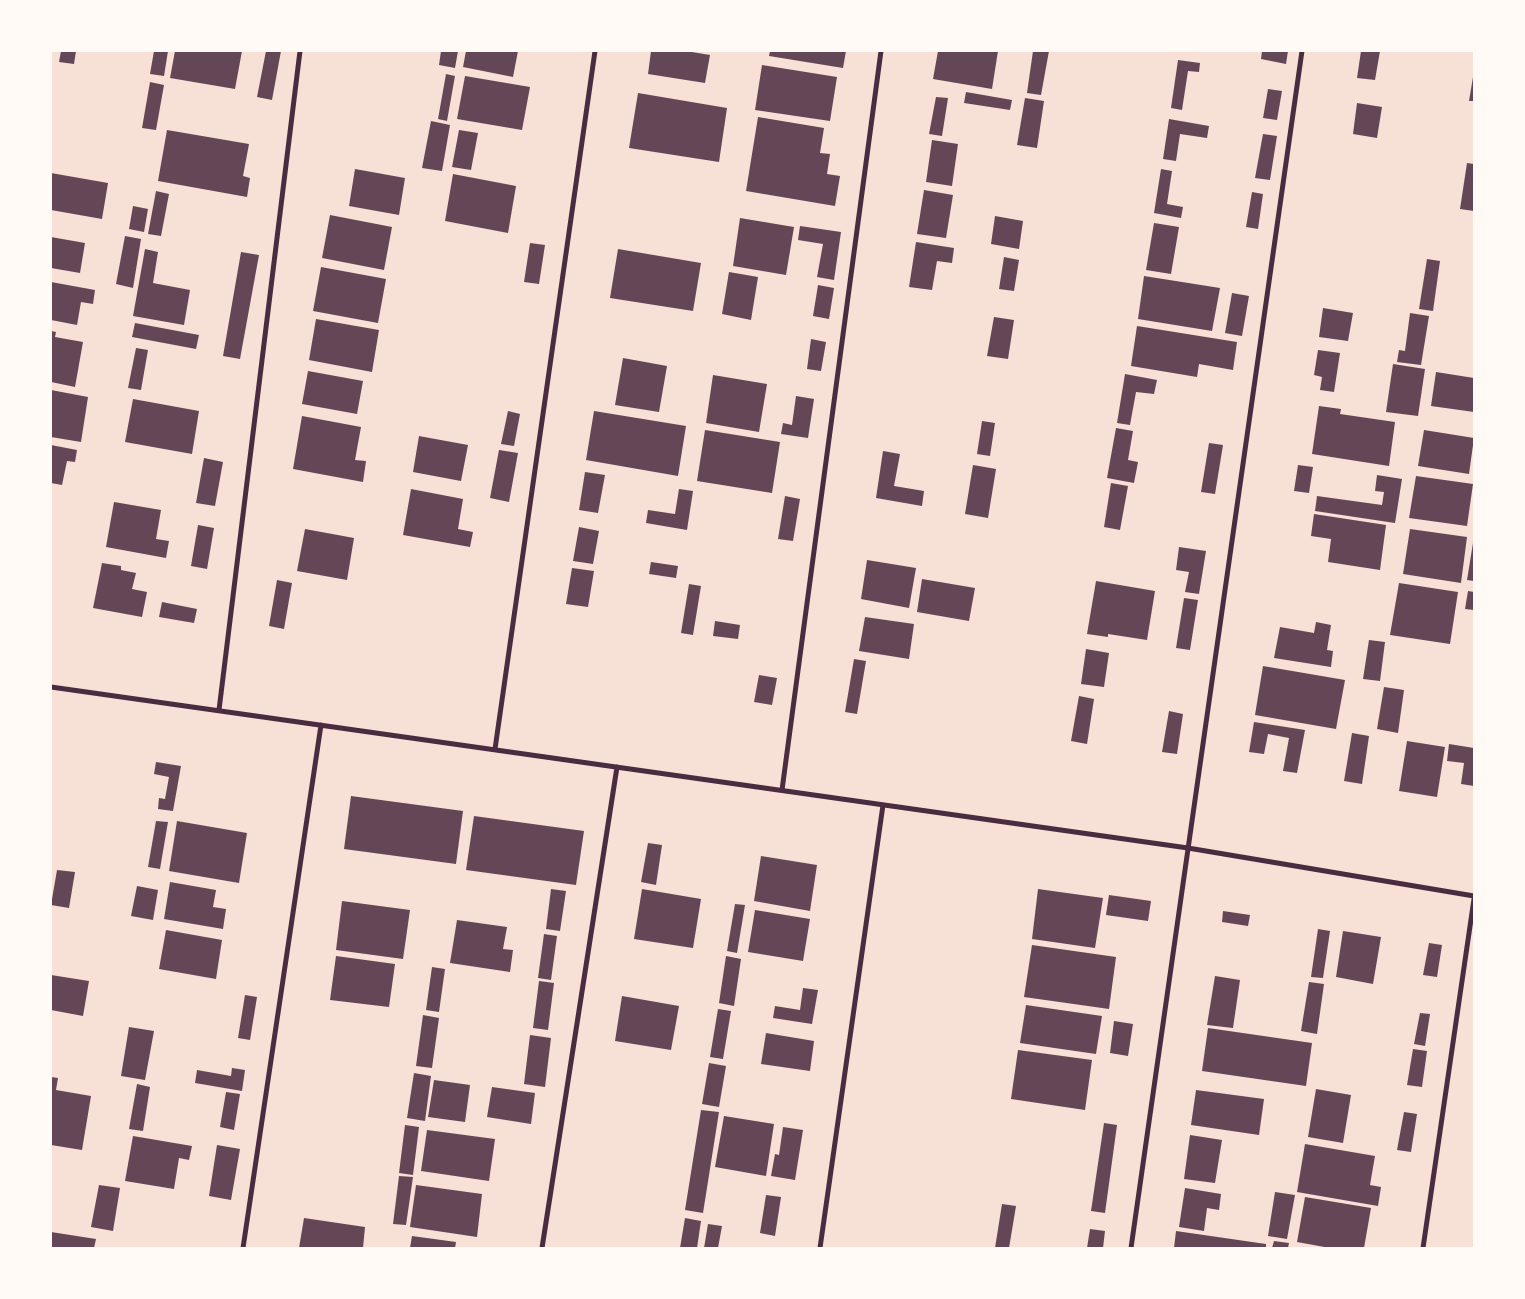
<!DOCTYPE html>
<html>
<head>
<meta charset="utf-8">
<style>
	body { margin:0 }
	#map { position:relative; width:1525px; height:1299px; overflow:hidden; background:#f7e1d7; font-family:"Sofia Sans Condensed",sans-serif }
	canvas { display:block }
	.frame { position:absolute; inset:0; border:52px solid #fffaf5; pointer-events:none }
</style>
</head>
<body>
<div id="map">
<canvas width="1525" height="1299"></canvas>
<div class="frame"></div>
</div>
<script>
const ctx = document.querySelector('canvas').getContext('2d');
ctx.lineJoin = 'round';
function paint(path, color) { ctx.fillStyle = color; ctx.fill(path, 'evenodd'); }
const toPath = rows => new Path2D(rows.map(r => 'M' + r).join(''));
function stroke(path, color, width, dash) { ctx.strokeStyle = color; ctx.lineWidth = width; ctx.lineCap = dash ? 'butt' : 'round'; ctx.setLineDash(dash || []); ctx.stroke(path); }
paint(toPath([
	[61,51,76,51,74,64,59,62],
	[154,51,168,51,164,76,150,74],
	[175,51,242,51,235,89,170,78],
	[266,51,281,51,272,100,257,97],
	[441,51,458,51,455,68,439,65],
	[466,51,518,51,513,77,463,67],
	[651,51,686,51,710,55,705,83,648,74],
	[770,51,846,51,843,68,769,56],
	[938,51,998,51,992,89,933,79],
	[1033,51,1049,51,1041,95,1027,93],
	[1262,51,1288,51,1286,64,1261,59],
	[1361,51,1380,51,1375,80,1357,78],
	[1178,60,1200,63,1199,72,1188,71,1182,110,1171,108],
	[762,65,837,77,830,121,755,110],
	[446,74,455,76,447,121,438,119],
	[465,76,530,87,522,130,457,119],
	[1473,77,1474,77,1474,101,1469,101],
	[150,82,164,85,156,130,142,128],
	[1268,89,1282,91,1277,120,1263,118],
	[966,92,1012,100,1010,110,964,103],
	[638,93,727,108,719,162,629,148],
	[936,97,948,98,942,136,929,134],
	[1025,98,1044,101,1037,148,1017,145],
	[1357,103,1382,107,1377,138,1353,134],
	[758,117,824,128,820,153,830,154,827,174,840,176,835,206,746,191],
	[1169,119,1209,126,1207,138,1180,134,1176,161,1163,159],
	[431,121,450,125,442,171,422,168],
	[167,130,249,144,243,176,250,178,247,197,158,181],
	[459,130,478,133,471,170,452,167],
	[1263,134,1277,136,1270,180,1255,178],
	[932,140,958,144,952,186,926,182],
	[1467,163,1474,164,1474,211,1460,209],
	[355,169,405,178,399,215,349,206],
	[1161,169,1172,171,1167,204,1183,207,1181,218,1154,213],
	[51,173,108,183,102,219,51,210],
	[453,174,516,186,508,233,445,221],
	[924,190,953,195,946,238,917,234],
	[156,191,169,194,161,236,148,234],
	[1252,192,1263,194,1258,229,1246,227],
	[133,206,148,209,144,232,129,229],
	[330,215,392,227,384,270,322,258],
	[995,216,1023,221,1019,249,991,244],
	[740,218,794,227,786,275,733,266],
	[1154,223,1179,227,1171,274,1146,270],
	[800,226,841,232,834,280,817,277,823,244,798,240],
	[125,236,141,239,133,288,116,284],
	[51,237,85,243,80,273,51,268],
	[916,242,954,248,952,263,937,261,932,290,909,287],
	[530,243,545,245,539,284,524,282],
	[145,249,158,252,153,283,190,290,184,325,133,316],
	[618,249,701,263,693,311,610,298],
	[241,252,259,255,240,359,223,356],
	[1004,257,1019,260,1014,291,999,289],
	[1427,259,1440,261,1433,311,1419,309],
	[321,267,386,279,378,323,313,311],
	[729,272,758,277,751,320,722,314],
	[1144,276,1220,288,1212,331,1138,319],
	[51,282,95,290,93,304,81,302,77,325,51,320],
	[818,285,834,288,829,319,813,316],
	[1232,293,1249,296,1242,336,1225,333],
	[1323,308,1353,313,1348,341,1319,337],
	[1410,313,1429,316,1421,365,1397,362,1399,350,1405,351],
	[994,317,1014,320,1008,359,987,356],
	[316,319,379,330,372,372,309,360],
	[135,323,199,335,196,349,132,337],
	[1137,326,1237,342,1233,370,1199,364,1197,377,1131,366],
	[51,331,56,332,55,337,83,342,75,387,51,382],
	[811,339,826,342,821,371,807,369],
	[136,348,148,350,141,390,128,388],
	[1318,350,1340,353,1334,392,1320,390,1322,377,1314,375],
	[623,358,667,366,659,412,615,405],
	[1393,364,1425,369,1418,416,1386,412],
	[308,371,363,381,357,414,302,404],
	[1436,372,1474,378,1474,412,1431,406],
	[1125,374,1157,380,1154,394,1136,392,1130,425,1117,423],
	[713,375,767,384,759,432,706,423],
	[51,390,88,397,81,442,51,437],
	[796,396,814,399,808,438,781,434,783,423,792,425],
	[133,399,199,411,192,454,125,442],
	[1319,406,1341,409,1340,414,1395,422,1389,466,1312,454],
	[508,411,520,414,514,446,501,444],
	[594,411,686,426,678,476,586,460],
	[302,416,361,427,355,460,366,461,363,482,293,469],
	[982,421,995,423,990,456,977,454],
	[1116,428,1133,431,1128,460,1138,462,1134,483,1107,478],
	[705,430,780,442,772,493,697,481],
	[1424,430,1474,438,1469,474,1418,466],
	[419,436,468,445,461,481,413,472],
	[1209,443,1223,445,1215,494,1201,492],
	[51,445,77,450,75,462,67,461,62,485,51,483],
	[499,450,518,453,509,502,490,498],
	[883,451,900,454,894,486,924,491,922,506,876,498],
	[204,458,223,462,215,506,196,503],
	[973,465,996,469,988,518,965,514],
	[1298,465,1313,467,1309,493,1294,491],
	[585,472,605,475,598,513,579,510],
	[1377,475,1402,479,1395,523,1315,511,1317,496,1382,505,1384,492,1375,491],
	[1416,476,1473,484,1467,526,1409,518],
	[1111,483,1128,486,1120,530,1104,527],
	[411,489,463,499,458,529,473,532,470,547,403,535],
	[679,489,693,491,687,530,646,523,648,510,675,514],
	[785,496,800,499,793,541,778,539],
	[114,502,161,510,156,539,169,541,166,558,106,547],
	[1314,514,1386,525,1380,570,1328,562,1331,539,1311,536],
	[198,525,214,528,207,569,191,566],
	[579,527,599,531,593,564,573,561],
	[305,529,354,538,347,580,297,571],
	[1410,529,1467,537,1461,583,1403,574],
	[1473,543,1474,543,1474,581,1467,580],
	[1179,547,1206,551,1199,594,1185,592,1189,572,1176,570],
	[867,560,916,568,909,608,861,599],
	[651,562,678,566,676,578,649,574],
	[102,563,121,566,121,570,136,573,132,589,147,592,142,617,93,608],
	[572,568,594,571,588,607,566,604],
	[922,579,975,588,969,621,917,612],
	[277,580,292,583,284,629,269,626],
	[1096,581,1155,591,1147,640,1108,634,1108,637,1087,634],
	[1399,583,1458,592,1450,644,1390,635],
	[689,584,701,586,693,635,681,633],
	[1468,591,1474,592,1474,610,1465,609],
	[1184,598,1198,600,1190,650,1176,648],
	[162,602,197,609,194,623,159,617],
	[865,617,914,624,909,659,859,651],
	[715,621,740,625,738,639,713,636],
	[1316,622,1331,625,1327,650,1333,651,1331,667,1274,658,1280,627,1314,633],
	[1369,640,1385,642,1380,681,1363,679],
	[1086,649,1109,653,1104,687,1081,684],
	[854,659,866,661,857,714,845,712],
	[1263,666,1345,680,1336,729,1255,715],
	[759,675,777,678,772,705,754,702],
	[1384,687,1404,690,1398,733,1377,729],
	[1079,696,1094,699,1087,744,1071,741],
	[1169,711,1183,714,1177,754,1162,752],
	[1254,722,1305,730,1297,773,1283,771,1289,738,1268,734,1264,754,1249,752],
	[1352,733,1369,736,1362,784,1344,781],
	[1407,741,1445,747,1437,797,1399,791],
	[1449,744,1474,748,1474,786,1461,784,1464,763,1447,761],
	[156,762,181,766,173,811,158,809,159,798,165,799,169,777,154,774],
	[351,796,463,811,456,864,344,849],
	[474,816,584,831,576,885,466,870],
	[156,821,168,822,160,869,148,867],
	[177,821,247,833,239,883,169,871],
	[648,843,662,845,656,885,641,882],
	[761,856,817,865,810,911,754,901],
	[57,870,75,872,69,908,51,905],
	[170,882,216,890,213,907,226,909,223,929,164,919],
	[137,886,158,890,153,920,131,916],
	[551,889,566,891,560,931,546,929],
	[642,889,701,899,693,948,634,939],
	[1038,889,1103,898,1095,948,1032,939],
	[1109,895,1151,901,1148,921,1106,915],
	[342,901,410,910,403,959,336,950],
	[735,904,745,905,737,953,727,951],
	[755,910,810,919,803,961,748,952],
	[1223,911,1250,915,1248,926,1222,922],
	[457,920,507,927,503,949,513,950,510,972,450,963],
	[1318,929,1330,931,1323,978,1311,977],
	[166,930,222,940,216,979,159,969],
	[1343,931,1381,937,1373,984,1336,977],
	[544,934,557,936,551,980,538,978],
	[1429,943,1442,945,1437,977,1423,975],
	[1032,945,1116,957,1109,1009,1024,997],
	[336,956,395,964,389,1007,330,1000],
	[726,956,741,959,734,1006,719,1003],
	[432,967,445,969,439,1012,426,1010],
	[51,975,89,981,83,1016,51,1010],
	[1215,976,1240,980,1233,1028,1207,1025],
	[539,981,554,983,548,1030,533,1028],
	[1309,982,1324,984,1317,1034,1301,1031],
	[803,988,818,990,812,1024,773,1018,775,1006,800,1010],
	[245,995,257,997,250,1040,238,1038],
	[622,996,679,1006,671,1050,615,1041],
	[1026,1005,1102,1016,1096,1054,1020,1043],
	[718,1009,731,1011,723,1059,710,1057],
	[1420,1013,1430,1014,1425,1046,1414,1044],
	[423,1015,439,1018,432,1068,416,1066],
	[1114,1021,1133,1024,1128,1056,1110,1053],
	[129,1027,154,1031,145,1080,121,1076],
	[1208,1028,1312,1043,1306,1086,1202,1071],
	[766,1033,814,1041,810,1071,761,1064],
	[530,1035,551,1038,545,1087,524,1084],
	[1413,1049,1427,1051,1422,1087,1407,1085],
	[1018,1050,1092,1060,1085,1110,1011,1099],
	[709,1063,726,1066,719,1107,702,1104],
	[232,1068,245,1070,242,1091,195,1083,197,1070,231,1076],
	[414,1073,431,1076,425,1121,407,1118],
	[51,1077,58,1078,56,1090,91,1096,82,1150,51,1145],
	[434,1080,470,1085,465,1122,428,1117],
	[137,1084,150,1087,143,1131,129,1129],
	[492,1087,535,1093,531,1124,487,1117],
	[1316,1089,1351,1095,1343,1143,1308,1137],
	[1196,1090,1264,1099,1259,1135,1191,1125],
	[226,1092,240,1094,234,1130,220,1127],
	[701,1110,719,1112,703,1213,685,1210],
	[1404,1112,1417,1114,1411,1152,1397,1150],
	[724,1116,774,1124,766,1176,715,1167],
	[1104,1123,1117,1125,1105,1213,1091,1211],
	[405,1125,419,1127,413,1175,399,1173],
	[783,1127,803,1130,795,1180,771,1176,775,1154,779,1155],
	[427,1130,495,1139,489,1181,421,1171],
	[1190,1135,1222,1140,1215,1183,1184,1179],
	[133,1136,192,1146,189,1160,179,1158,174,1189,125,1181],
	[1305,1144,1375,1156,1370,1185,1381,1187,1378,1206,1297,1192],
	[217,1145,240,1149,231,1200,209,1196],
	[399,1176,413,1177,406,1225,393,1224],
	[99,1185,120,1188,113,1231,91,1227],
	[416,1185,482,1194,477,1237,410,1227],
	[1185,1188,1221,1194,1219,1210,1207,1208,1204,1231,1179,1227],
	[1275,1192,1295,1195,1287,1239,1268,1236],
	[766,1195,781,1197,775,1236,760,1233],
	[1305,1197,1371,1208,1364,1248,1330,1248,1297,1242],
	[1002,1204,1016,1206,1009,1248,995,1248],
	[304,1218,365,1227,363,1248,299,1248],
	[685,1218,701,1221,697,1248,680,1248],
	[708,1224,722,1226,718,1248,704,1248],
	[1090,1229,1105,1231,1103,1248,1087,1248],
	[1176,1231,1266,1244,1266,1248,1174,1248],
	[51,1232,96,1239,94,1248,51,1248],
	[412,1236,456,1242,455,1248,410,1248],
	[1274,1241,1289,1243,1288,1248,1272,1248]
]), '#644757');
stroke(toPath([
	[51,687,1188,848,1474,896],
	[219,710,300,51],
	[495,749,595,51],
	[782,790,881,51],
	[243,1248,321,725],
	[542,1248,617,767],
	[820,1248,883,805],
	[1131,1248,1302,51],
	[1423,1248,1474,899]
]), '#4a2c40', 5);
</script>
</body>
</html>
